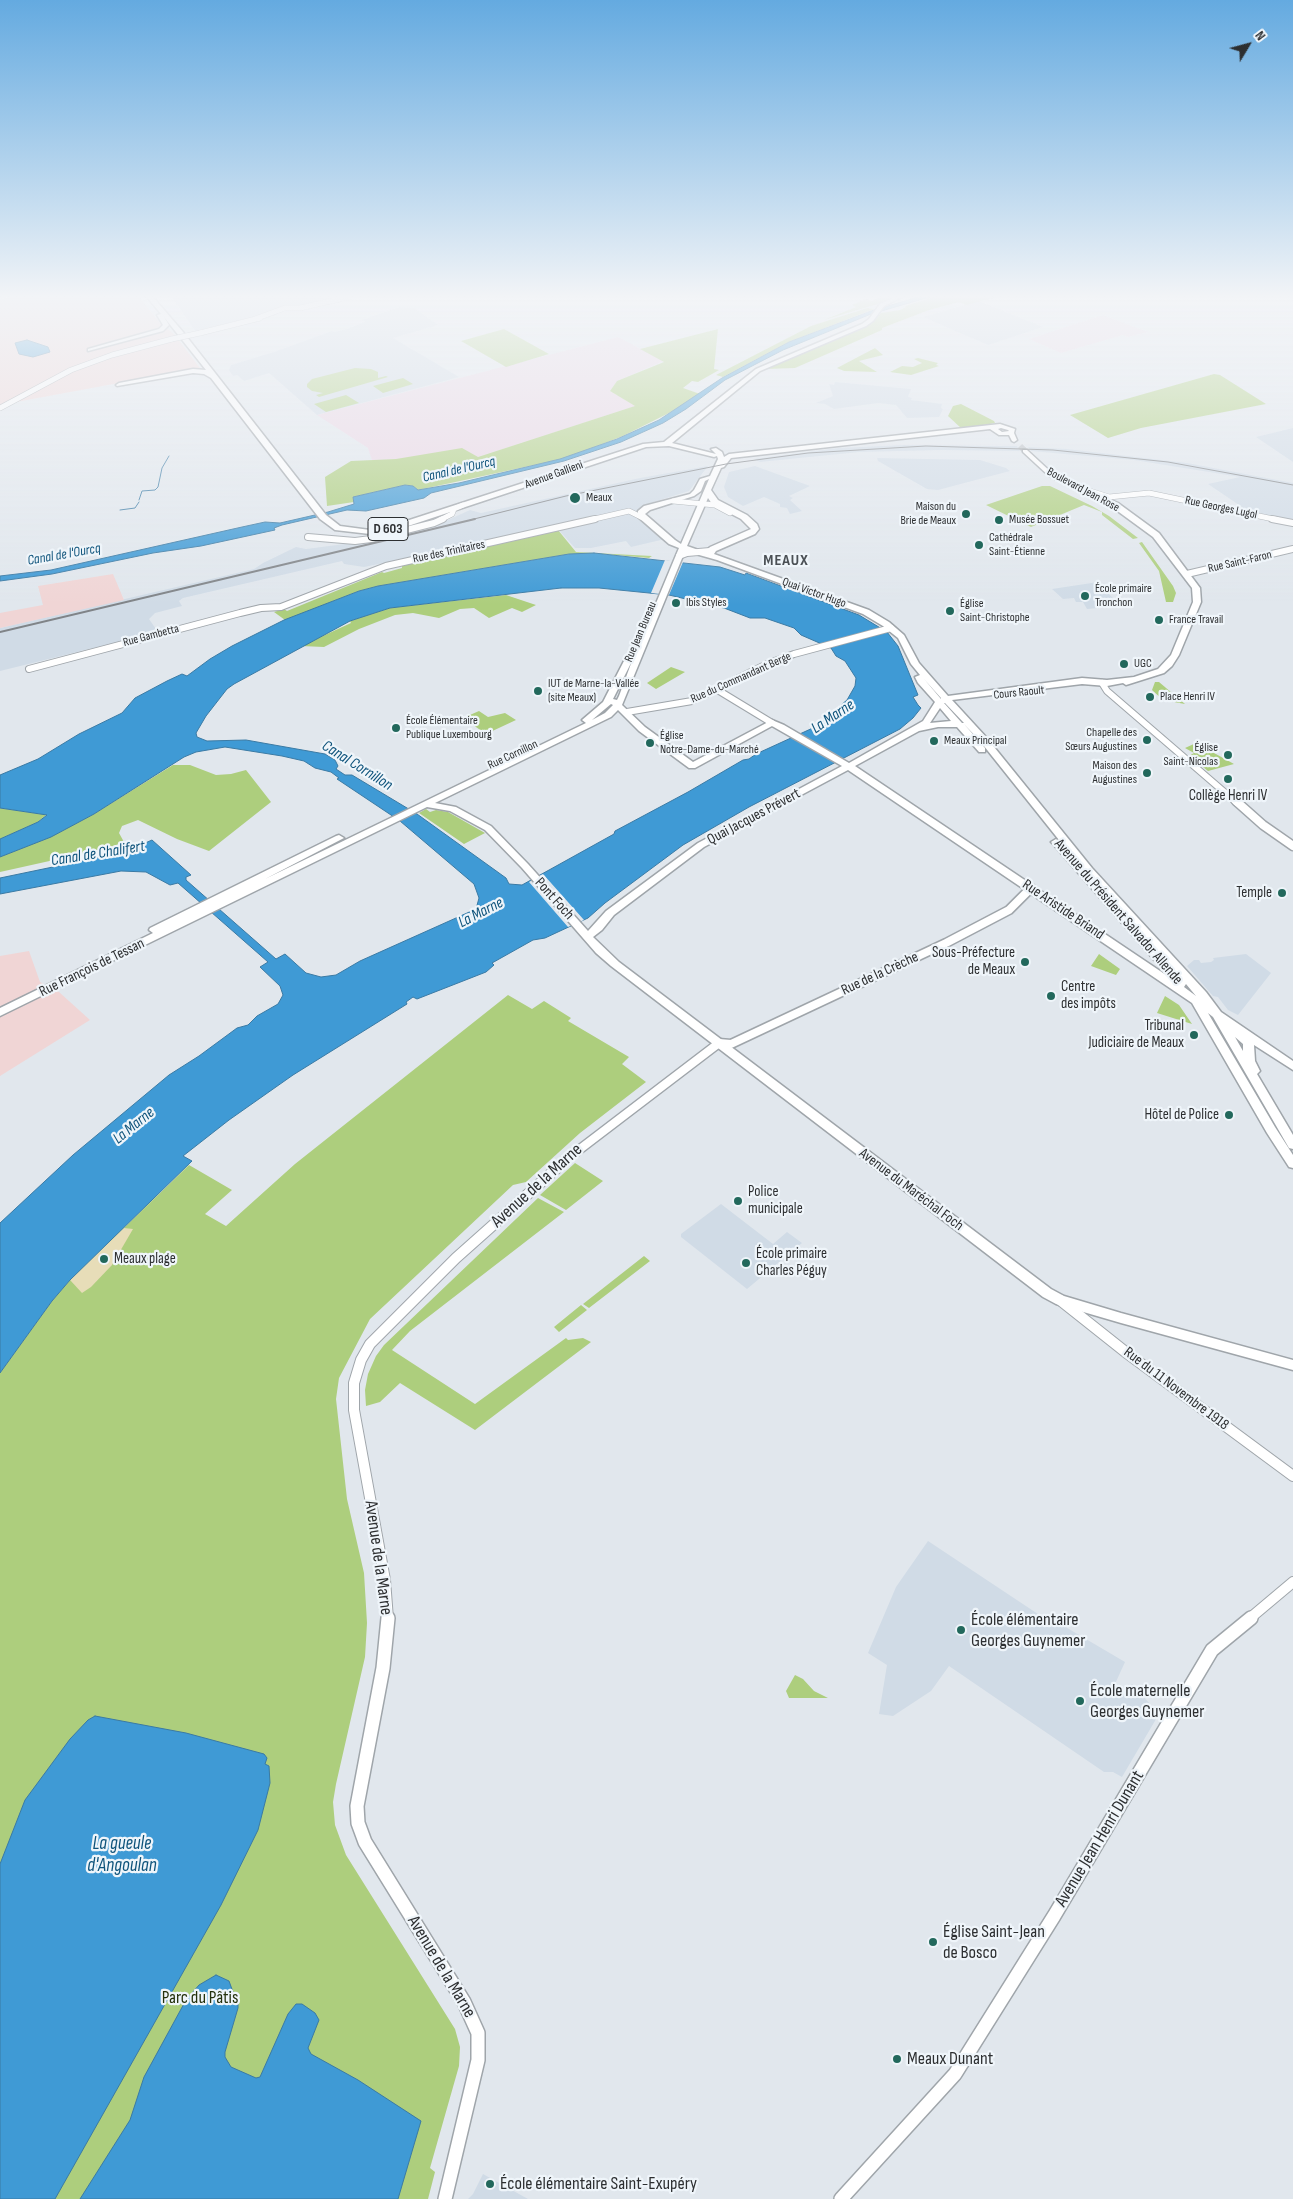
<!DOCTYPE html>
<html>
<head>
<meta charset="utf-8">
<style>
	body { margin:0 }
	#map { position:relative; width:1293px; height:2199px; overflow:hidden; background:#e1e7ed; font-family:"Sofia Sans Condensed",sans-serif }
	canvas { display:block }
	.north { position:absolute; left:1223px; top:20px; width:50px; height:50px; -webkit-text-stroke:4px #eff5fa; paint-order:stroke; rotate:53deg; font-size:14px; font-weight:700; line-height:20px; text-align:center; color:#2d2f31 }
	.north::after { content:''; display:block; margin:auto; width:18px; height:22px; background:#2d2f31; clip-path:polygon(50% 0,100% 100%,50% 72%,0 100%) }
</style>
</head>
<body>
<div id="map">
<canvas width="1293" height="2199"></canvas>
<div class="north">N</div>
</div>
<script>
const ctx = document.querySelector('canvas').getContext('2d');
ctx.lineJoin = 'round';
function paint(path, color) { ctx.fillStyle = color; ctx.fill(path, 'evenodd'); }
const toPath = rows => new Path2D(rows.map(r => 'M' + r).join(''));
function stroke(path, color, width, dash) { ctx.strokeStyle = color; ctx.lineWidth = width; ctx.lineCap = dash ? 'butt' : 'round'; ctx.setLineDash(dash || []); ctx.stroke(path); }
function label(font, color, halo, rows, align = 'center') {
  ctx.font = font + ' "Sofia Sans Condensed",sans-serif'; ctx.lineWidth = 4.5; ctx.setLineDash([]); ctx.textBaseline = 'middle'; ctx.strokeStyle = halo; ctx.fillStyle = color; for (const [text, x, y, turn = 0] of rows) {
    ctx.save(); ctx.translate(x, y); ctx.rotate((+turn || 0) * Math.PI / 180); ctx.textAlign = isNaN(turn) ? turn : align; if (halo) ctx.strokeText(text, 0, 0); ctx.fillText(text, 0, 0); ctx.restore();
  }
}
paint(toPath([
	[172,297,336,297,195,331],
	[978,301,1043,327,988,345,923,317],
	[399,307,414,308,438,325,393,338,459,377,317,415,269,373,244,381,237,375,233,376,229,370,231,365,274,352,332,331,334,332,347,329,365,322,362,320],
	[835,382,911,389,908,397,912,398,911,400,942,404,941,408,943,409,939,417,907,418,896,405,878,403,834,409,825,404,816,403,833,396,829,384,834,385],
	[1293,428,1293,462,1256,437],
	[904,445,1003,446,1017,446,1020,451,941,450,859,452,760,462,754,459,838,448],
	[1028,447,1067,449,1187,463,1293,483,1293,521,1241,510,1242,507,1208,484,1240,477,1134,460,1031,451],
	[877,458,980,460,1006,468,1010,471,938,490,927,489,878,461],
	[708,466,689,491,644,505,635,517,665,539,631,547,626,541,591,548,575,548,556,527,364,567,344,564,342,561,183,598,179,601,182,606,155,613,149,619,158,632,0,671,0,628,254,569,263,563,296,547,306,549,352,543,358,544,439,524,470,510,481,513,640,478],
	[755,466,810,486,789,496,793,498,790,500,802,511,790,514,787,508,780,507,780,504,764,497,743,506,728,497,724,487,729,472],
	[1098,582,1120,606,1087,609,1083,602,1076,602,1074,598,1063,599,1052,589],
	[1246,954,1271,973,1238,1015,1228,1010,1218,997,1213,996,1187,966,1194,960,1199,960,1201,963,1211,962,1214,960,1213,958],
	[721,1204,773,1244,787,1232,802,1243,747,1289,681,1237,681,1234],
	[928,1541,1050,1622,1057,1622,1125,1662,1114,1686,1125,1695,1132,1684,1159,1714,1122,1777,1113,1772,1104,1772,949,1666,931,1691,893,1716,879,1714,887,1665,868,1653,896,1587],
	[483,2174,528,2199,468,2199,473,2194]
]), '#d0dbe6');
paint(toPath([
	[10,297,139,297,160,323,174,334,200,368,0,405,0,299],
	[113,574,124,600,0,628,0,613,43,605,38,586],
	[29,951,40,982,59,992,90,1020,0,1076,0,956]
]), '#f0d5d5');
paint(toPath([
	[1103,315,1148,332,1128,337,1123,335,1061,353,1029,339],
	[618,337,664,361,617,381,610,391,636,406,478,457,372,460,368,448,317,415]
]), '#ebd6e4');
paint(toPath([
	[877,297,895,297,881,303,824,320,856,307,852,305,866,299,872,301,879,298],
	[934,297,997,297,966,305,959,302,929,310,882,328,882,330,795,368,766,369,864,328,872,323,881,313,900,310,906,307,905,306],
	[867,308,874,309,789,342,723,377,716,375,811,326],
	[504,329,549,354,506,367,461,341],
	[718,329,714,369,719,370,698,382,692,381,683,388,700,394,681,407,623,436,567,458,418,490,413,486,405,485,353,497,354,502,327,506,325,477,351,461,396,459,462,448,478,457,635,406,610,391,617,381,664,362,640,349],
	[875,348,883,355,859,361,877,372,844,371,837,368],
	[918,358,938,363,936,365,939,366,911,375,890,372,902,366,913,367,922,363,914,359],
	[355,368,371,369,378,372,378,378,386,376,388,377,319,397,316,395,323,393,312,391,307,387,307,384,312,379],
	[1214,374,1220,375,1266,404,1141,428,1108,438,1070,415],
	[403,378,413,384,383,393,373,386],
	[346,395,359,403,326,412,314,404],
	[961,404,994,421,995,423,962,429,948,416,953,406],
	[1042,486,1050,486,1092,506,1109,516,1138,538,1133,539,1102,515,1102,512,1084,505,1031,527,986,505],
	[558,530,576,552,652,556,649,558,604,554,569,554,378,586,359,591,285,620,274,612,284,609,287,611,382,572,384,573,402,568,402,566],
	[1142,542,1173,586,1176,593,1173,602,1166,602,1159,571,1139,543],
	[506,595,536,605,522,612,512,608,489,618,474,608,460,609,439,618,413,613,395,615,359,629,324,647,301,646,351,623,350,621,390,608],
	[671,667,685,672,656,689,647,683],
	[1155,682,1159,682,1185,704,1163,700,1152,690],
	[479,711,488,717,505,713,516,720,486,734,463,718],
	[1196,743,1234,764,1208,771,1189,756,1194,753,1185,748],
	[173,765,190,765,216,775,231,774,246,770,271,802,209,851,177,839,138,820,122,826,119,833,124,842,108,848,0,872,0,857,50,837,94,814],
	[0,808,40,814,47,814,38,822,0,839],
	[426,809,430,812,436,810,448,812,485,833,464,844,419,813],
	[1099,954,1120,969,1116,975,1091,966],
	[508,995,532,1009,544,1001,571,1018,568,1021,629,1057,622,1064,646,1082,580,1133,526,1182,513,1185,370,1319,339,1378,336,1399,347,1499,364,1573,367,1623,365,1657,336,1784,333,1802,335,1825,346,1855,455,2029,460,2047,459,2066,430,2168,435,2172,428,2199,0,2199,0,1373,52,1301,70,1280,189,1165,232,1190,205,1214,226,1226,295,1164],
	[1165,996,1179,1005,1192,1024,1157,1013],
	[575,1163,603,1181,566,1210,540,1195],
	[538,1198,564,1212,410,1331,392,1350,475,1404,566,1338,568,1340,583,1338,591,1342,475,1430,400,1383,380,1402,366,1406,365,1390,368,1374,376,1356,384,1345],
	[644,1256,650,1261,589,1308,583,1304],
	[581,1305,587,1310,559,1332,554,1327],
	[795,1675,803,1679,814,1691,828,1698,789,1698,786,1691]
]), '#adce7d');
paint(toPath([
	[124,1228,133,1229,112,1265,91,1287,82,1293,70,1280]
]), '#e7ddb8');
const water = toPath([
	[918,297,930,297,871,314,783,350,725,380,686,409,663,423,621,442,564,461,431,493,424,498,366,511,347,510,282,525,274,528,275,530,201,546,153,553,52,574,0,581,0,576,51,570,242,527,265,522,280,523,328,512,354,504,353,497,405,485,413,486,418,490,459,483,560,459,617,439,659,420,722,378,789,342,871,311,918,297],
	[27,340,48,347,50,352,33,357,19,354,15,343,27,340],
	[594,553,720,567,745,575,746,573,859,615,887,632,898,646,918,695,913,697,918,705,921,708,913,718,900,729,749,807,683,845,605,903,588,918,545,938,533,940,492,963,494,965,486,972,417,999,413,997,406,1002,407,1004,293,1075,229,1120,183,1156,192,1161,70,1280,52,1301,0,1373,0,1223,73,1155,169,1075,199,1056,237,1028,248,1025,257,1016,278,1004,283,995,280,986,260,967,268,962,178,883,170,885,146,872,121,871,0,894,0,878,125,852,152,840,191,875,186,877,186,880,276,959,285,954,306,973,321,977,336,975,360,961,476,909,479,898,474,884,400,821,337,779,339,778,331,772,315,768,304,761,282,756,225,747,196,752,184,757,94,814,51,837,0,857,0,839,38,822,47,815,0,808,0,775,38,759,79,734,122,713,135,698,167,681,182,674,187,676,210,659,232,646,284,620,359,591,378,586,569,554,594,553],
	[561,588,599,588,669,595,724,608,750,618,765,618,794,628,801,635,831,648,836,656,845,661,856,678,855,686,847,700,815,727,756,754,749,759,743,760,688,792,615,831,614,834,522,885,509,884,506,878,417,814,352,775,345,775,336,769,338,766,335,760,325,754,246,740,207,741,197,737,196,733,206,716,227,689,234,684,350,621,390,608,561,588],
	[95,1716,186,1733,264,1754,267,1758,265,1764,269,1766,270,1783,258,1830,221,1905,55,2199,0,2199,0,1864,25,1800,70,1739,88,1720,95,1716],
	[216,1975,229,1981,233,1992,238,1996,238,2008,225,2052,225,2057,231,2067,256,2078,260,2077,288,2014,296,2004,302,2004,315,2013,319,2020,308,2048,311,2054,358,2080,421,2121,398,2199,80,2199,130,2120,144,2077,186,2000,199,1985,216,1975]
]);
paint(water, '#3f9ad5');
stroke(water, '#3a7aa4', 1);
paint(toPath([
	[665,560,683,562,669,595,651,593],
	[543,874,584,920,568,927,529,882]
]), '#e1e7ed');
stroke(toPath([
	[139,500,142,491,155,490,158,487,162,468,169,456],
	[120,510,135,508,139,502]
]), '#3a7aa4', 1);
paint(toPath([
	[140,738,146,742,144,744,105,784,97,784,95,781,97,778,136,740,140,738]
]), '#3f9ad5');
stroke(toPath([
	[1020,446,1025,451]
]), '#bdc2c7', 6, [6, 3]);
const minorFar4 = toPath([
	[255,319,285,308,300,308,349,297],
	[200,333,260,318],
	[0,408,71,370,112,355,172,339],
	[1090,491,1109,497,1149,493,1278,520],
	[673,501,715,505,730,513],
	[440,520,452,514,454,509,463,505],
	[590,520,629,511,643,518]
]);
const minorFar3 = toPath([
	[1272,519,1293,523],
	[308,537,355,541,371,539,434,523,443,519],
	[679,556,687,553,710,551],
	[1187,574,1293,549],
	[29,669,240,613,261,608,281,607,386,566,595,519],
	[1102,683,1107,691,1237,803],
	[716,689,772,723],
	[627,712,692,701,767,664,794,654,891,628]
]);
const minorFar2 = toPath([
	[1236,801,1263,825,1293,846],
	[563,1162,719,1043,731,1044,946,943,1009,910,1031,888]
]);
const minorFar1 = toPath([
	[1060,1300,1128,1354,1293,1476],
	[388,1619,385,1580,354,1410,354,1383,361,1360,370,1344,456,1258,565,1161],
	[1249,1619,1293,1582]
]);
const minor = toPath([
	[388,1618,383,1668,357,1806,358,1823,365,1842,464,2002,478,2033,478,2060,445,2199],
	[841,2199,955,2074,1054,1916,1212,1650,1251,1618]
]);
const major = toPath([
	[147,297,153,297,183,332,326,515,340,526,370,530,394,525,643,444,664,442,756,369,862,324,869,319,880,304,895,297,902,297,884,306,873,321,866,326,760,371,672,443,716,454,711,449,716,448,722,452,724,457,729,454,1000,424,1015,429,1014,433,1017,440,1014,442,1012,441,1009,435,999,435,990,429,731,458,724,467,721,468,711,490,718,500,747,515,757,524,759,529,755,534,716,551,714,554,869,610,889,622,904,635,919,663,948,696,1082,678,1107,680,1134,677,1158,669,1171,655,1193,602,1192,588,1153,537,1112,507,1049,476,1023,452,1023,450,1027,450,1053,474,1118,503,1159,533,1200,588,1201,602,1179,655,1172,666,1164,673,1126,685,1123,683,1107,686,1082,684,952,700,986,737,1092,868,1206,992,1221,1012,1293,1061,1293,1070,1254,1045,1255,1061,1260,1071,1257,1074,1293,1135,1293,1149,1289,1148,1213,1017,1208,1013,1275,1127,1293,1155,1293,1168,1289,1167,1267,1133,1192,1003,848,770,704,847,614,915,602,930,593,937,619,962,1051,1289,1064,1296,1121,1313,1293,1360,1293,1370,1121,1323,1056,1304,1043,1297,611,966,596,953,522,868,485,830,450,811,427,807,0,1016,0,1008,153,933,149,930,150,928,336,836,339,835,344,838,265,879,586,723,582,720,603,702,625,659,632,661,679,548,669,544,638,517,638,511,644,506,690,494,694,490,700,479,710,476,718,459,717,456,714,457,669,446,646,447,399,529,370,534,335,530,320,519,211,378,204,374,193,373,117,386,116,385,119,383,193,369,206,370,164,317,169,325,163,331,88,351,88,349,159,329,163,325,157,315,161,314,147,297],
	[1001,428,1008,430,1009,431,1002,432,998,429,1001,428],
	[709,479,681,544,675,540,645,514,650,510,694,496,701,491,705,481,709,479],
	[708,498,712,504,741,519,751,529,710,547,706,551,707,553,687,546,708,498],
	[685,551,717,560,863,614,883,626,898,638,911,664,920,675,915,677,918,683,935,702,923,721,849,763,784,725,772,720,693,762,645,727,622,705,685,551],
	[632,661,619,696,617,700,613,699,632,661],
	[924,679,941,698,941,699,924,679],
	[944,703,945,703,964,723,962,723,944,703],
	[611,704,613,705,605,713,592,720,611,704],
	[940,708,951,721,930,723,940,708],
	[618,710,639,731,689,768,695,768,772,726,842,766,698,843,606,911,588,931,528,864,491,826,456,807,435,803,611,717,618,710],
	[964,724,980,741,1063,845,1056,839,1051,842,1053,844,1169,977,855,766,919,731,938,727,957,727,979,752,985,752,985,748,964,724],
	[1186,984,1196,996,1184,987,1186,984],
	[1235,1037,1243,1044,1243,1051,1235,1037]
]);
stroke(minorFar4, '#9fa5aa', 6);
stroke(minorFar3, '#9fa5aa', 8);
stroke(minorFar2, '#9fa5aa', 11);
stroke(minorFar1, '#9fa5aa', 12);
stroke(minor, '#9fa5aa', 16);
stroke(major, '#9fa5aa', 3);
stroke(minorFar4, '#fff', 5);
stroke(minorFar3, '#fff', 6);
stroke(minorFar2, '#fff', 8);
stroke(minorFar1, '#fff', 10);
stroke(minor, '#fff', 13);
paint(major, '#fff');
stroke(toPath([
	[470,520,566,496,726,464,808,453,926,446,1053,450,1168,462,1293,485]
]), '#808488', 1);
stroke(toPath([
	[0,632,475,519]
]), '#808488', 2);
const minorBridge = toPath([
	[172,339,200,333]
]);
stroke(minorBridge, '#9fa5aa', 6, []);
stroke(minorBridge, '#fff', 5);
const sky = ctx.createLinearGradient(0, 0, 0, 605);
sky.addColorStop(0, '#64aae0');
sky.addColorStop(0.49, '#f2f4f7');
sky.addColorStop(1, '#f2f4f700');
ctx.fillStyle = sky;
ctx.fillRect(0, 0, 1293, 605);
for (const [x, y, r, color] of [
	[575,498,6,"#22685c"],
	[966,514,5,"#22685c"],
	[999,520,5,"#22685c"],
	[979,545,5,"#22685c"],
	[1085,596,5,"#22685c"],
	[676,603,5,"#22685c"],
	[950,611,5,"#22685c"],
	[1159,620,5,"#22685c"],
	[1124,664,5,"#22685c"],
	[538,691,5,"#22685c"],
	[1150,697,5,"#22685c"],
	[396,728,5,"#22685c"],
	[1147,740,5,"#22685c"],
	[934,741,5,"#22685c"],
	[650,743,5,"#22685c"],
	[1228,755,5,"#22685c"],
	[1147,773,5,"#22685c"],
	[1228,779,5,"#22685c"],
	[1282,893,5,"#22685c"],
	[1025,962,5,"#22685c"],
	[1051,996,5,"#22685c"],
	[1194,1035,5,"#22685c"],
	[1229,1115,5,"#22685c"],
	[738,1201,5,"#22685c"],
	[104,1259,5,"#22685c"],
	[746,1263,5,"#22685c"],
	[961,1630,5,"#22685c"],
	[1080,1701,5,"#22685c"],
	[933,1942,5,"#22685c"],
	[897,2059,5,"#22685c"],
	[490,2184,5,"#22685c"]
]) { const dot = new Path2D(); dot.arc(x, y, r, 0, 2 * Math.PI); ctx.fillStyle = color; ctx.fill(dot); stroke(dot, '#eff5fa', 2); }
label('12px', '#2d2f31', '#eff5fa', [
	["Avenue Gallieni",554,475,-20],
	["Boulevard Jean Rose",1083,490,28],
	["Rue Georges Lugol",1221,508,12],
	["Rue des Trinitaires",449,552,-12],
	["Rue Saint-Faron",1240,562,-13],
	["Quai Victor Hugo",814,593,20],
	["Rue Jean Bureau",641,632,-67],
	["Rue Gambetta",151,636,-15],
	["Rue du Commandant Berge",741,678,-24],
	["Cours Raoult",1019,693,-6],
	["Rue Cornillon",513,755,-25]
]);
label('12px', '#2d2f31', '#eff5fa', [
	["Meaux",586,498],
	["Maison du",956,507,"right"],
	["Brie de Meaux",956,521,"right"],
	["Musée Bossuet",1009,520],
	["Cathédrale",989,538],
	["Saint-Étienne",989,552],
	["École primaire",1095,589],
	["Tronchon",1095,603],
	["Ibis Styles",686,603],
	["Église",960,604],
	["Saint-Christophe",960,618],
	["France Travail",1169,620],
	["UGC",1134,664],
	["IUT de Marne-la-Vallée",548,684],
	["(site Meaux)",548,698],
	["Place Henri IV",1160,697],
	["École Élémentaire",406,721],
	["Publique Luxembourg",406,735],
	["Chapelle des",1137,733,"right"],
	["Sœurs Augustines",1137,747,"right"],
	["Église",660,736],
	["Notre-Dame-du-Marché",660,750],
	["Meaux Principal",944,741],
	["Église",1218,748,"right"],
	["Saint-Nicolas",1218,762,"right"],
	["Maison des",1137,766,"right"],
	["Augustines",1137,780,"right"]
], 'left');
label('italic 14px', '#0e537b', '#eff5fa', [
	["Canal de l'Ourcq",459,470,-13],
	["Canal de l'Ourcq",64,555,-10]
]);
for (const [x, y, w] of [
	[388,529,40]
]) { const box = new Path2D(); box.roundRect(x - w / 2, y - 11.5, w, 23, 4); ctx.fillStyle = '#eff5fa'; ctx.fill(box); stroke(box, '#2d2f31', 1); }
label('bold 14px', '#2d2f31', null, [
	["D 603",388,529]
]);
label('15px', '#2d2f31', '#eff5fa', [
	["Collège Henri IV",1228,796,"center"],
	["Temple",1272,893],
	["Sous-Préfecture",1015,953],
	["de Meaux",1015,970],
	["Centre",1061,987,"left"],
	["des impôts",1061,1004,"left"],
	["Tribunal",1184,1026],
	["Judiciaire de Meaux",1184,1043],
	["Hôtel de Police",1219,1115],
	["Police",748,1192,"left"],
	["municipale",748,1209,"left"],
	["École primaire",756,1254,"left"],
	["Charles Péguy",756,1271,"left"],
	["Meaux plage",114,1259,"left"]
], 'right');
label('15px', '#2d2f31', '#eff5fa', [
	["Quai Jacques Prévert",754,817,-28],
	["Pont Foch",554,899,48],
	["Rue Aristide Briand",1063,910,34],
	["Avenue du Président Salvador Allende",1118,912,49],
	["Rue François de Tessan",92,968,-26],
	["Rue de la Crèche",880,974,-25],
	["Avenue du Maréchal Foch",911,1190,37],
	["Rue du 11 Novembre 1918",1176,1389,37]
]);
ctx.letterSpacing = '1px';
label('bold 16px', '#4b5055', '#eff5fa', [
	["MEAUX",786,561]
]);
ctx.letterSpacing = '0px';
label('italic 16px', '#0e537b', '#eff5fa', [
	["La Marne",833,717,-34],
	["Canal Cornillon",357,766,32],
	["Canal de Chalifert",98,854,-9],
	["La Marne",481,913,-27],
	["La Marne",134,1126,-39]
]);
label('18px', '#2d2f31', '#eff5fa', [
	["Avenue de la Marne",537,1186,-42],
	["Avenue de la Marne",378,1558,82],
	["Avenue Jean Henri Dunant",1100,1839,-59],
	["Avenue de la Marne",441,1967,59]
]);
label('18px', '#2d2f31', '#eff5fa', [
	["École élémentaire",971,1620],
	["Georges Guynemer",971,1641],
	["École maternelle",1090,1691],
	["Georges Guynemer",1090,1712],
	["Église Saint-Jean",943,1932],
	["de Bosco",943,1953],
	["Meaux Dunant",907,2059],
	["École élémentaire Saint-Exupéry",500,2184]
], 'left');
label('18px', '#25320d', '#eff5fa', [
	["Parc du Pâtis",200,1998]
]);
label('italic 19px', '#0e537b', '#eff5fa', [
	["La gueule",122,1844],
	["d'Angoulan",122,1866]
]);
</script>
</body>
</html>
